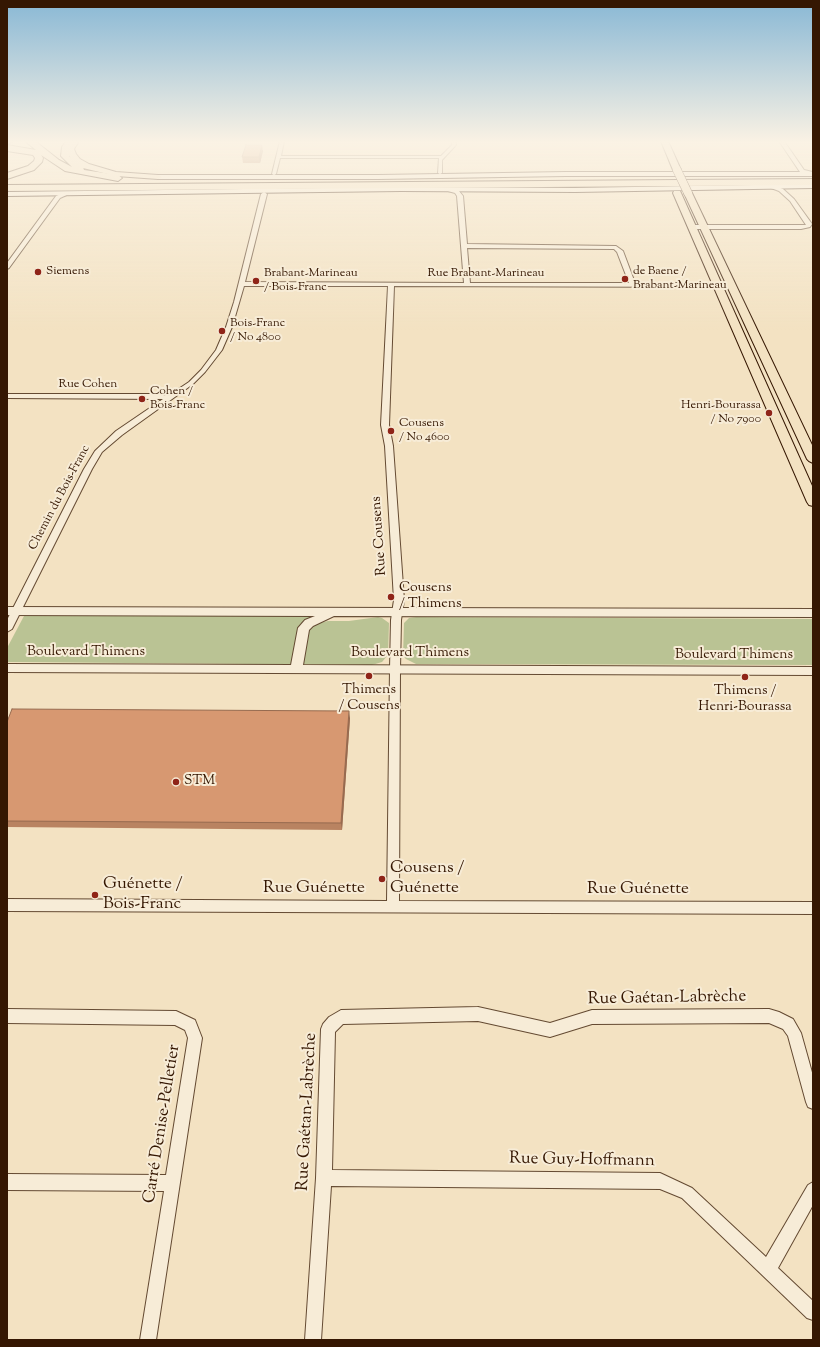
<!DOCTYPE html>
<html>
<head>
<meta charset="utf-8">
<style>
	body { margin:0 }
	#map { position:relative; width:820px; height:1347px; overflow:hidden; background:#f3e2c2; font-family:"Sorts Mill Goudy",serif }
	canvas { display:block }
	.frame { position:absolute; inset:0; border:8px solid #351702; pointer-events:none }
</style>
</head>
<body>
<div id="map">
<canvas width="820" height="1347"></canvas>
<div class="frame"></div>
</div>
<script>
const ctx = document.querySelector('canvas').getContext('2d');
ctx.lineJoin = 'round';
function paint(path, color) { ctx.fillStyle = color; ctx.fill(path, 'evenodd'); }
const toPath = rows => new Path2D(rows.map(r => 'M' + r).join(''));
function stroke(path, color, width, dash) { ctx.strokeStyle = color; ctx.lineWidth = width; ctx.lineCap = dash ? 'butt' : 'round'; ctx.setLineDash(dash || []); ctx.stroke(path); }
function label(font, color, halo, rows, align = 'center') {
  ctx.font = font + ' "Sorts Mill Goudy",serif'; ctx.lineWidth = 4; ctx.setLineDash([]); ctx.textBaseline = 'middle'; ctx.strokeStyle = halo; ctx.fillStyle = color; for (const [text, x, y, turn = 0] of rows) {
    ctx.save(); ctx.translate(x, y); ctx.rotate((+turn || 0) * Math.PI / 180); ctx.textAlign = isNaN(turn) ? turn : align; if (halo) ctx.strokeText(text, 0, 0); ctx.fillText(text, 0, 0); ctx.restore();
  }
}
paint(toPath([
	[24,616,313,616,315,624,328,621,349,621,378,617,382,618,389,623,388,655,382,662,372,665,7,662,7,648],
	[416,617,813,619,813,665,416,664,406,659,403,656,404,623,409,618]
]), '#bac394');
const minor = toPath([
	[280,141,284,141,281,156,441,156,452,145,452,141,456,141,456,145,442,160,442,173,440,174,438,173,439,158,280,158,276,174,274,175,272,174,280,141],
	[779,141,784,141,804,170,813,172,813,175,800,172,779,141],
	[773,185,783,189,794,199,812,224,810,227,801,229,692,229,689,227,692,225,806,225,790,201,779,191,771,188,770,187,773,185],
	[450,188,459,191,463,196,467,244,616,246,623,251,635,283,731,283,734,285,731,287,394,286,389,425,393,446,404,600,401,620,400,669,399,901,813,902,813,914,7,911,7,899,387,901,390,669,391,620,394,600,385,446,381,425,388,286,244,286,232,327,222,350,205,372,193,384,122,435,102,452,92,469,12,629,7,632,7,620,84,469,95,451,116,431,163,399,7,398,7,394,154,394,168,396,189,382,201,370,216,350,226,327,234,302,261,194,264,192,267,194,245,282,464,283,457,196,455,193,448,191,447,190,450,188],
	[467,248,614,249,617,252,629,283,470,283,467,248],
	[66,192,71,193,60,198,9,268,7,269,7,263,56,196,66,192],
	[478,1007,550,1023,592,1010,769,1009,779,1012,793,1019,801,1033,813,1076,813,1109,808,1107,806,1102,788,1036,783,1029,769,1023,592,1024,550,1037,478,1021,343,1024,335,1032,332,1170,660,1173,692,1188,766,1257,808,1185,813,1182,813,1205,778,1268,813,1301,813,1320,807,1318,682,1198,660,1189,331,1186,321,1340,305,1340,316,1178,321,1029,323,1024,329,1017,341,1010,478,1007],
	[7,1009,176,1011,195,1020,202,1038,156,1340,140,1340,164,1191,7,1190,7,1174,166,1175,188,1038,185,1030,175,1025,7,1023,7,1009]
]);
const tertiary = toPath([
	[7,607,813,609,813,617,334,616,313,626,309,630,303,665,813,667,813,675,7,672,7,664,291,665,298,628,305,620,315,616,7,615,7,607]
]);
const secondary = toPath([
	[566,172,813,172,813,176,566,176,378,179,158,179,155,177,158,175,378,175,566,172],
	[813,184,813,188,575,192,401,191,7,196,7,192,401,187,575,188,813,184]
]);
const primary = toPath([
	[7,141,14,141,7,144,7,141],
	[72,141,79,141,74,149,76,154,80,159,89,164,116,172,158,175,162,177,158,179,116,176,83,168,74,163,68,154,68,149,72,141],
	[661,141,668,141,681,170,680,172,674,172,673,170,661,141],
	[674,191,680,191,681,193,813,488,813,506,809,505,807,502,673,193,674,191],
	[685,191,691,191,692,193,813,447,813,463,809,461,807,459,684,193,685,191]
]);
const motorway = toPath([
	[25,141,35,141,59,160,72,167,61,156,62,147,66,141,74,141,70,147,69,156,83,167,84,170,118,175,122,178,118,181,65,171,41,155,43,158,42,162,34,170,7,179,7,173,28,166,34,161,35,158,33,155,7,151,7,145,36,150,25,141],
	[813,179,813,185,7,191,7,185,813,179]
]);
stroke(minor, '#644a32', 2);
stroke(tertiary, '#644a32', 2);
stroke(secondary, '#351702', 2);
stroke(primary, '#351702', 2);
stroke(motorway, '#351702', 2);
paint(minor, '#f7ecd7');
paint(tertiary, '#f7ecd7');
paint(secondary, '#f7ecd7');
paint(primary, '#f3e2c2');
paint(motorway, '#f3e2c2');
const primaryBridge = toPath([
	[677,170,688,193]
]);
stroke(primaryBridge, '#351702', 9, []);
stroke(primaryBridge, '#f3e2c2', 8);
paint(toPath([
	[263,151,260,163,243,163,242,157],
	[350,718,342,830,7,827,7,722]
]), '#b98361');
paint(toPath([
	[262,145,263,151,260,163,259,157],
	[349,711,350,718,342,830,341,823]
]), '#966a4f');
const building = toPath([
	[246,145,262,145,259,157,242,157,246,145],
	[12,709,349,711,341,823,7,821,7,722,12,709]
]);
paint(building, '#d79871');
stroke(building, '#966a4f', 1);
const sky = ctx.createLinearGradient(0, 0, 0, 330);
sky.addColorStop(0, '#89b8d5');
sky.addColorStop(0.43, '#faf2e4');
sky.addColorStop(1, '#faf2e400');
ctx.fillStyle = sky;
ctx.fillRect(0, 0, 820, 330);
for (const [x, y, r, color] of [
	[38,272,4,"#8f2418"],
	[625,279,4,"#8f2418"],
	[256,281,4,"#8f2418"],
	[222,331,4,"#8f2418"],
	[142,399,4,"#8f2418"],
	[769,413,4,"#8f2418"],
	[391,431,4,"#8f2418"],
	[391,597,4,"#8f2418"],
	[369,676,4,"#8f2418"],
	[745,677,4,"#8f2418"],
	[176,782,4,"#8f2418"],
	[382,879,4,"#8f2418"],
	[95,895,4,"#8f2418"]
]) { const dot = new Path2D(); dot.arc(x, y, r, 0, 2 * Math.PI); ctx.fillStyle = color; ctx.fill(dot); stroke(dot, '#f7ecd7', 1.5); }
label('12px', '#351702', '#f7ecd7', [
	["Siemens",46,272],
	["de Baene /",633,272],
	["Brabant-Marineau",633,286],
	["Brabant-Marineau",264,274],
	["/ Bois-Franc",264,288],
	["Bois-Franc",230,324],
	["/ No 4800",230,338],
	["Cohen /",150,392],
	["Bois-Franc",150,406],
	["Henri-Bourassa",761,406,"right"],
	["/ No 7900",761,420,"right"],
	["Cousens",399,424],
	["/ No 4600",399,438]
], 'left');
label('12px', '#351702', '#f7ecd7', [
	["Rue Brabant-Marineau",486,274],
	["Rue Cohen",88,385],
	["Chemin du Bois-Franc",60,498,-62]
]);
label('14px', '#351702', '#f7ecd7', [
	["Rue Cousens",380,536,-94],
	["Boulevard Thimens",86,653],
	["Boulevard Thimens",410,654],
	["Boulevard Thimens",734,656]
]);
label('14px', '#351702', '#f7ecd7', [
	["Cousens",399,589],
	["/ Thimens",399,605],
	["Thimens",369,691,"center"],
	["/ Cousens",369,707,"center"],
	["Thimens /",745,692,"center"],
	["Henri-Bourassa",745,708,"center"],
	["STM",184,782]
], 'left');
label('17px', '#351702', '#f7ecd7', [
	["Cousens /",390,869],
	["Guénette",390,889],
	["Guénette /",103,885],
	["Bois-Franc",103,905]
], 'left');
label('17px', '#351702', '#f7ecd7', [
	["Rue Guénette",314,889],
	["Rue Guénette",638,890],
	["Rue Gaétan-Labrèche",667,999,-1],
	["Rue Gaétan-Labrèche",308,1112,-87],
	["Carré Denise-Pelletier",163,1124,-81],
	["Rue Guy-Hoffmann",582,1161,1]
]);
</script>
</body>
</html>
